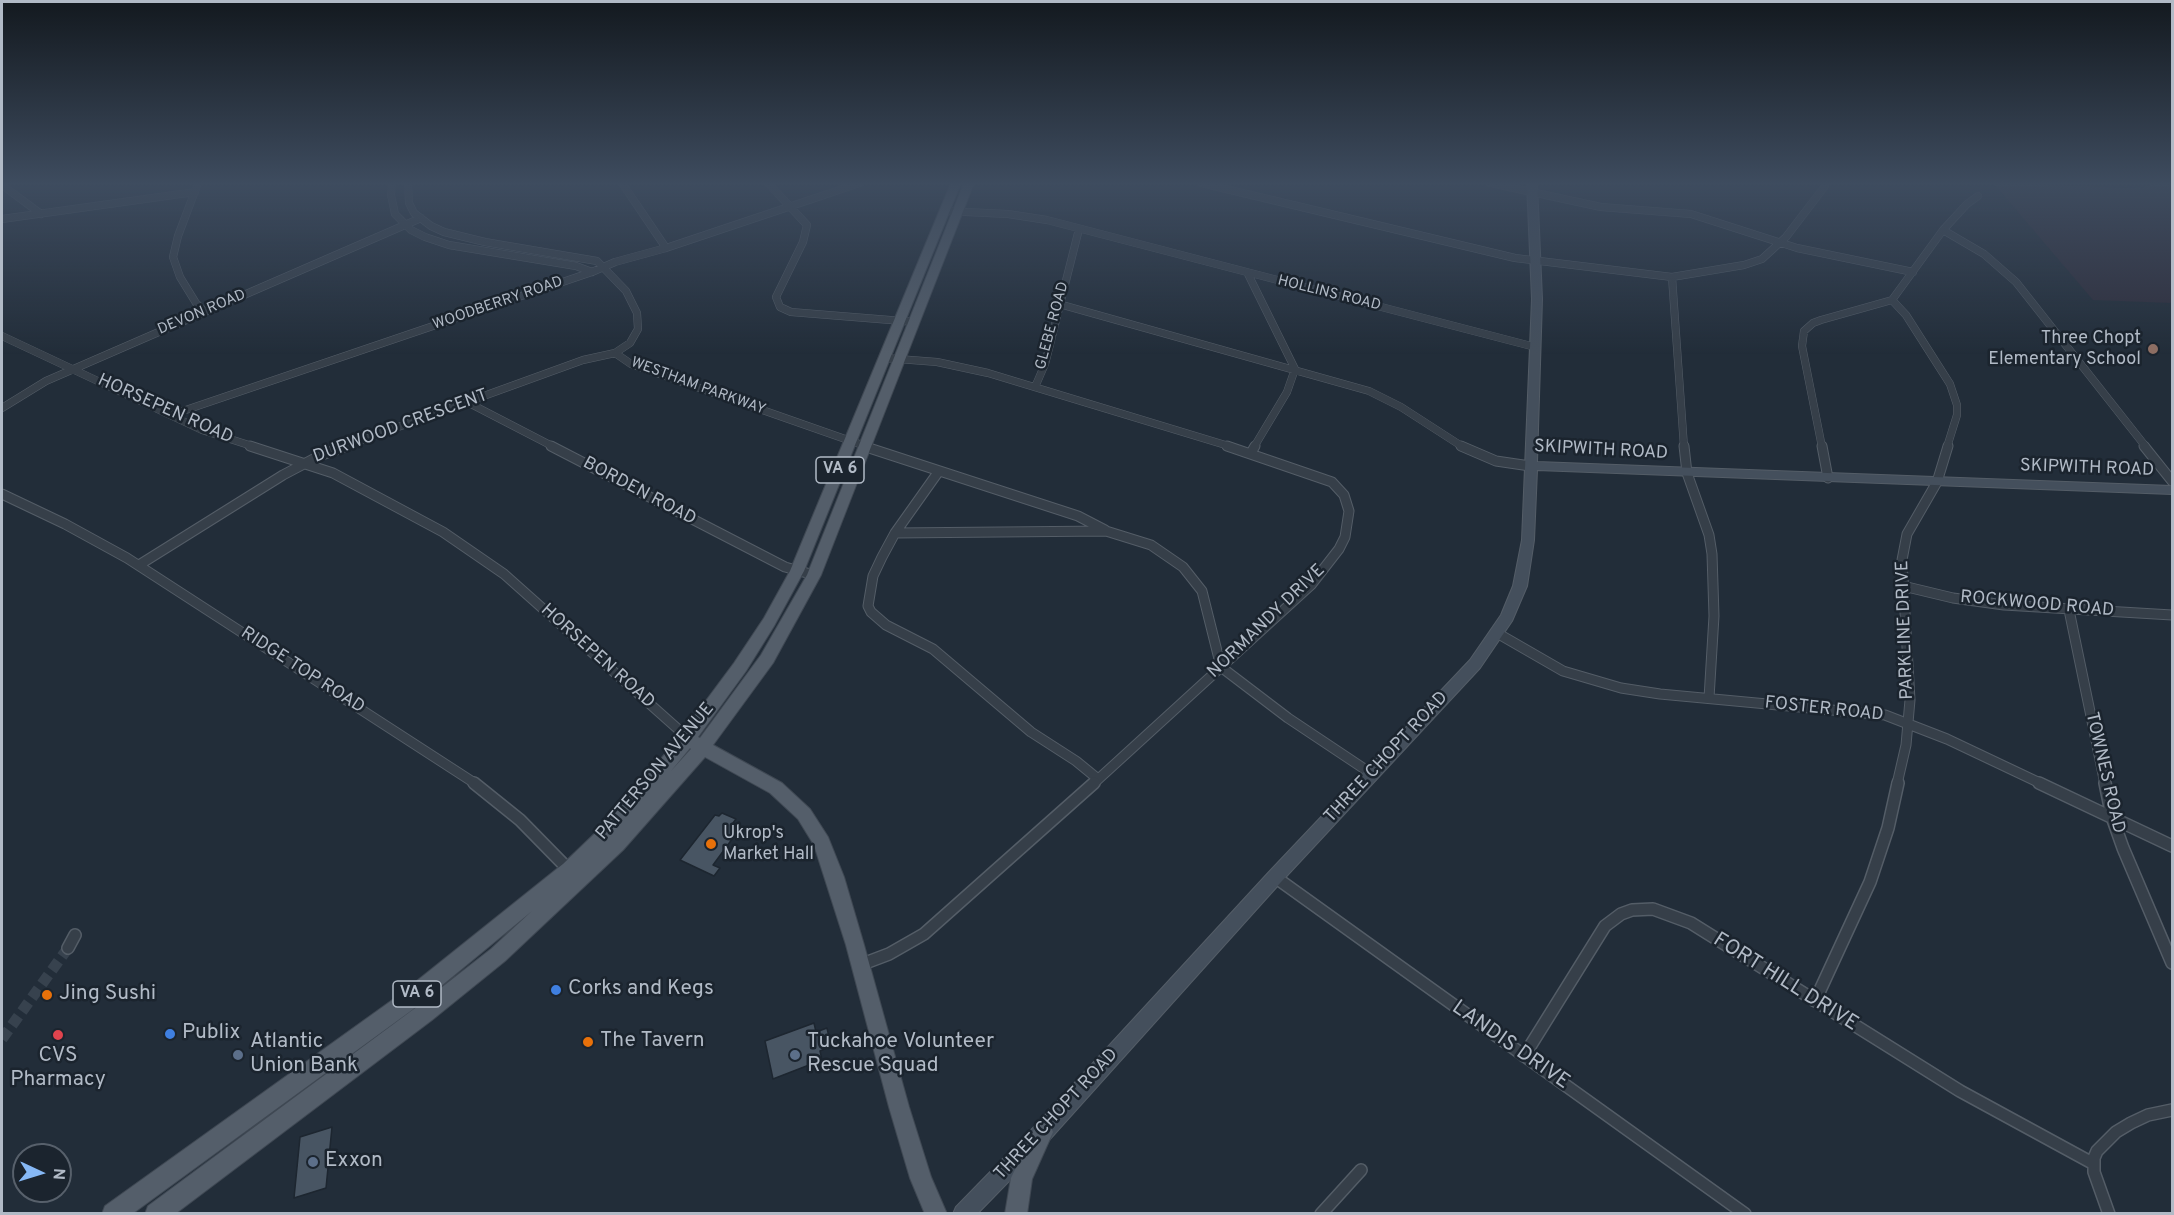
<!DOCTYPE html>
<html>
<head>
<meta charset="utf-8">
<style>
	body { margin:0 }
	#map { position:relative; width:2174px; height:1215px; overflow:hidden; background:#222d39; font-family:Overpass,sans-serif }
	canvas { display:block }
	.frame { position:absolute; inset:0; border:3px solid #b1bac6; pointer-events:none }
	.north { position:absolute; left:12px; top:1143px; width:60px; height:60px; box-sizing:border-box; background:#1b242e; border:2px solid #57606b; border-radius:50%; rotate:94deg; font-size:16px; font-weight:700; line-height:24px; text-align:center; color:#b1bac6 }
	.north::after { content:''; display:block; margin:auto; width:21px; height:27px; background:#86b8f5; clip-path:polygon(50% 0,100% 100%,50% 72%,0 100%) }
</style>
</head>
<body>
<div id="map">
<canvas width="2174" height="1215"></canvas>
<div class="frame"></div>
<div class="north">N</div>
</div>
<script>
const ctx = document.querySelector('canvas').getContext('2d');
ctx.lineJoin = 'round';
function paint(path, color) { ctx.fillStyle = color; ctx.fill(path, 'evenodd'); }
const toPath = rows => new Path2D(rows.map(r => 'M' + r).join(''));
function stroke(path, color, width, dash) { ctx.strokeStyle = color; ctx.lineWidth = width; ctx.lineCap = dash ? 'butt' : 'round'; ctx.setLineDash(dash || []); ctx.stroke(path); }
function label(font, color, halo, rows, align = 'center') {
  ctx.font = font + ' Overpass,sans-serif'; ctx.lineWidth = 5; ctx.setLineDash([]); ctx.textBaseline = 'middle'; ctx.strokeStyle = halo; ctx.fillStyle = color; for (const [text, x, y, turn = 0] of rows) {
    ctx.save(); ctx.translate(x, y); ctx.rotate((+turn || 0) * Math.PI / 180); ctx.textAlign = isNaN(turn) ? turn : align; if (halo) ctx.strokeText(text, 0, 0); ctx.fillText(text, 0, 0); ctx.restore();
  }
}
paint(toPath([
	[2160,183,2172,183,2172,303,2093,300,1994,184,2140,188]
]), '#2e2d3b');
const building = toPath([
	[722,813,736,819,733,823,741,827,713,865,720,868,714,876,680,860,715,815,719,816,722,813],
	[814,1023,816,1032,827,1028,831,1046,820,1051,822,1060,773,1079,765,1041,814,1023],
	[332,1127,326,1188,294,1198,300,1137,332,1127]
]);
paint(building, '#485563');
stroke(building, '#1d2630', 1.5);
stroke(toPath([
	[2,1039,68,948]
]), '#37424e', 11, [11, 6]);
const streetFar2 = toPath([
	[198,183,178,236,173,257,180,277,196,303,205,312],
	[392,183,391,195,395,214,411,230,425,237,449,245,576,266,592,272],
	[622,183,666,248],
	[768,183,807,225,803,242,776,297,780,307,791,312,915,322],
	[1201,183,1515,258,1672,277,1744,265,1762,259,1786,237,1825,186],
	[1490,183,1601,207,1691,214,1797,248,1913,272],
	[2,185,41,214],
	[945,211,1008,214,1047,220,1535,347],
	[2,219,195,192],
	[1943,230,1984,254,2016,282,2146,447],
	[1248,274,1295,369,1287,392,1254,447],
	[1672,277,1684,447],
	[1059,304,1369,391,1401,407,1463,447],
	[2,336,202,430,255,447],
	[615,353,631,364,868,447],
	[885,358,937,362,988,373,1232,447],
	[1035,387,1045,364,1079,229],
	[467,402,554,447],
	[2,408,46,381,421,218],
	[171,415,592,272,615,262,666,248,860,183],
	[343,447,583,360,615,353,630,343,638,329,637,313,626,291,597,261,485,242,444,232,431,226,414,213,409,203,408,183],
	[1822,447,1802,346,1804,331,1813,323,1821,320,1892,300],
	[1947,447,1957,415,1957,405,1950,384,1906,315,1892,300,1943,230,1967,204,1978,196]
]);
const streetFar1 = toPath([
	[250,446,333,473,443,532,504,574,688,738],
	[551,446,785,567,814,575],
	[863,446,1078,516,1105,530],
	[1461,446,1496,461,1530,466],
	[1684,446,1687,473,1709,535,1712,554,1714,616,1709,698],
	[1822,446,1828,478],
	[2144,446,2172,481],
	[1251,453,1255,446],
	[939,471,895,533,882,557,873,576,868,606,871,612,886,625,933,649,1031,732,1076,761,1098,779],
	[2,494,65,524,127,558,476,784],
	[895,533,1106,531,1151,545,1183,567,1202,591,1221,667,1288,718,1372,774],
	[139,565,283,475,319,456,347,446],
	[1903,586,1953,598,2004,605,2172,615],
	[2069,610,2105,784],
	[1497,633,1563,671,1621,688,1660,694,1885,715,1947,739,2042,784],
	[1093,784,1311,585,1339,549,1345,537,1349,511,1344,495,1332,482,1227,446],
	[1897,784,1906,745,1910,700,1902,560,1907,534,1937,482,1948,446]
]);
const street = toPath([
	[474,783,520,820,572,873],
	[2039,783,2172,846],
	[2105,783,2112,817,2123,848,2172,963],
	[1275,877,1745,1214],
	[68,948,75,935],
	[860,965,889,954,924,934,1094,783],
	[1815,1001,1870,882,1888,828,1898,783],
	[1524,1056,1605,926,1621,914,1632,910,1653,909,1691,923,1960,1091,2094,1164],
	[1321,1214,1361,1170],
	[2109,1214,2094,1172,2094,1158,2097,1151,2116,1132,2131,1123,2148,1115,2172,1110]
]);
const secondary = toPath([
	[1527,183,1537,183,1542,299,1537,462,2172,486,2172,494,1537,470,1534,540,1527,586,1512,621,1480,668,1281,882,1050,1139,977,1214,953,1214,956,1207,1036,1125,1269,872,1470,660,1501,615,1513,586,1522,540,1532,299,1527,183]
]);
const primary = toPath([
	[951,183,961,183,804,571,774,626,746,671,698,737,700,738,761,655,807,575,964,183,974,183,821,575,773,663,713,745,782,783,810,809,828,837,844,877,864,945,909,1107,931,1177,947,1214,925,1214,910,1178,889,1107,846,945,814,845,798,819,770,793,705,757,623,850,505,961,432,1020,175,1214,145,1214,148,1206,418,1006,491,949,532,911,412,1010,132,1214,102,1214,105,1206,398,996,563,864,612,817,643,781,682,733,734,663,764,618,790,571,951,183],
	[690,748,691,749,671,771,690,748],
	[1043,1122,1050,1125,1053,1132,1032,1179,1027,1214,1005,1214,1011,1178,1036,1125,1043,1122]
]);
stroke(streetFar2, '#545d67', 8);
stroke(streetFar1, '#545d67', 11);
stroke(street, '#545d67', 14);
stroke(secondary, '#545d67', 2);
stroke(primary, '#3f4853', 2);
stroke(streetFar2, '#363f49', 7);
stroke(streetFar1, '#363f49', 9);
stroke(street, '#363f49', 11);
paint(secondary, '#444f5c');
paint(primary, '#545e6a');
const sky = ctx.createLinearGradient(0, 0, 0, 354);
sky.addColorStop(0, '#13191f');
sky.addColorStop(0.52, '#3e4c5f');
sky.addColorStop(1, '#3e4c5f00');
ctx.fillStyle = sky;
ctx.fillRect(0, 0, 2174, 354);
for (const [x, y, r, color] of [
	[2153,349,6,"#8d6e63"],
	[711,844,6,"#e8710a"],
	[556,990,6,"#3f7fe0"],
	[47,995,6,"#e8710a"],
	[170,1034,6,"#3f7fe0"],
	[58,1035,6,"#e0444e"],
	[588,1042,6,"#e8710a"],
	[238,1055,6,"#5c6f8a"],
	[795,1055,6,"#5c6f8a"],
	[313,1162,6,"#5c6f8a"]
]) { const dot = new Path2D(); dot.arc(x, y, r, 0, 2 * Math.PI); ctx.fillStyle = color; ctx.fill(dot); stroke(dot, '#1b242e', 2); }
label('15px', '#b1bac6', '#1b242e', [
	["HOLLINS ROAD",1329,294,14],
	["WOODBERRY ROAD",498,304,-19],
	["DEVON ROAD",202,313,-23],
	["GLEBE ROAD",1053,326,-75],
	["WESTHAM PARKWAY",698,387,20]
]);
for (const [x, y, w] of [
	[840,470,48],
	[417,994,48]
]) { const box = new Path2D(); box.roundRect(x - w / 2, y - 13, w, 26, 4.5); ctx.fillStyle = '#1b242e'; ctx.fill(box); stroke(box, '#b1bac6', 1.5); }
label('bold 16px', '#b1bac6', null, [
	["VA 6",840,470],
	["VA 6",417,994]
]);
label('18px', '#b1bac6', '#1b242e', [
	["Three Chopt",2141,339],
	["Elementary School",2141,360],
	["Ukrop's",723,834,"left"],
	["Market Hall",723,855,"left"]
], 'right');
label('18px', '#b1bac6', '#1b242e', [
	["HORSEPEN ROAD",165,410,24],
	["DURWOOD CRESCENT",401,427,-20],
	["SKIPWITH ROAD",1601,451,3],
	["SKIPWITH ROAD",2087,469,2],
	["BORDEN ROAD",639,492,28],
	["ROCKWOOD ROAD",2037,605,5],
	["NORMANDY DRIVE",1267,622,-44],
	["PARKLINE DRIVE",1906,630,-92],
	["HORSEPEN ROAD",597,657,42],
	["RIDGE TOP ROAD",302,671,33],
	["FOSTER ROAD",1824,710,6],
	["THREE CHOPT ROAD",1387,758,-47],
	["PATTERSON AVENUE",656,772,-50],
	["TOWNES ROAD",2104,773,77],
	["THREE CHOPT ROAD",1057,1115,-47]
]);
label('21px', '#b1bac6', '#1b242e', [
	["FORT HILL DRIVE",1785,983,32],
	["LANDIS DRIVE",1510,1046,35]
]);
label('21px', '#b1bac6', '#1b242e', [
	["Corks and Kegs",568,990],
	["Jing Sushi",59,995],
	["Publix",182,1034],
	["The Tavern",600,1042],
	["Atlantic",250,1043],
	["Union Bank",250,1067],
	["Tuckahoe Volunteer",807,1043],
	["Rescue Squad",807,1067],
	["CVS",58,1057,"center"],
	["Pharmacy",58,1081,"center"],
	["Exxon",325,1162]
], 'left');
</script>
</body>
</html>
